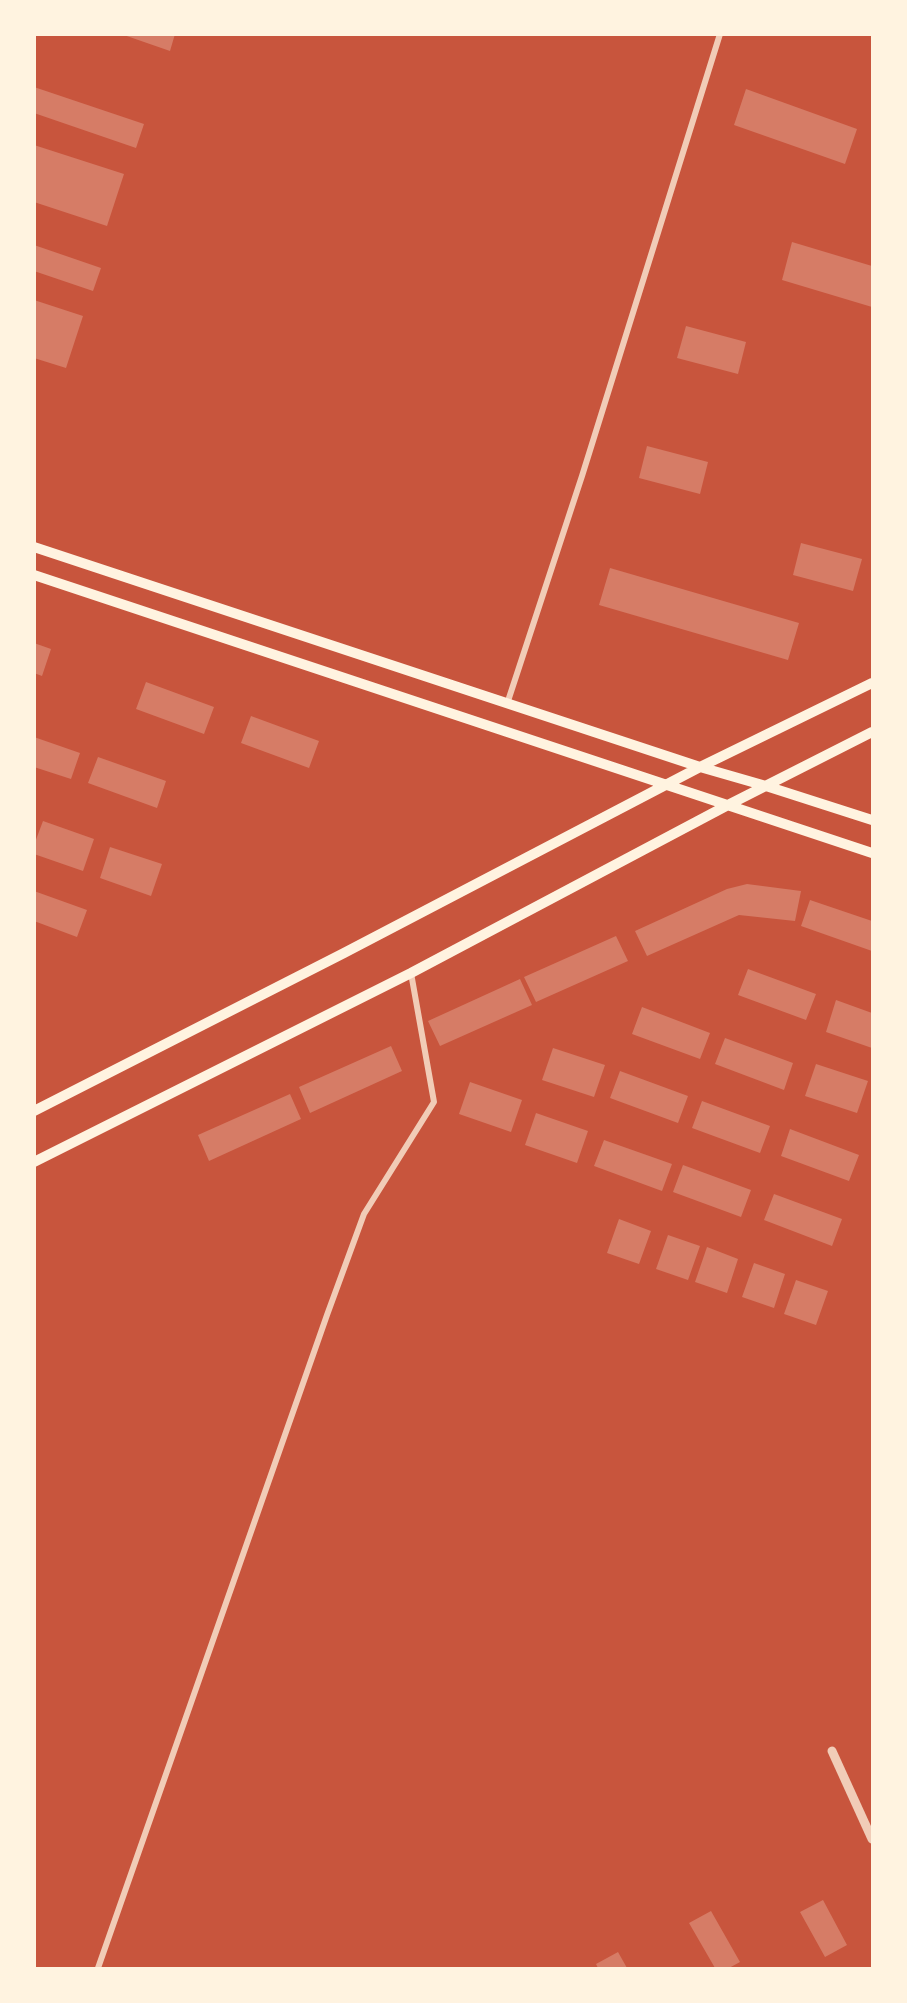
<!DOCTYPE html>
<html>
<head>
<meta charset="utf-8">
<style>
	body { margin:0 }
	#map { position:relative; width:907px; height:2003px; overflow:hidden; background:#c8553d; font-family:Montserrat,sans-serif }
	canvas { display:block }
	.frame { position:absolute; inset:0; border:36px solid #fff3e0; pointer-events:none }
</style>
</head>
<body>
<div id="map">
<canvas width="907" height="2003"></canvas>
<div class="frame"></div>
</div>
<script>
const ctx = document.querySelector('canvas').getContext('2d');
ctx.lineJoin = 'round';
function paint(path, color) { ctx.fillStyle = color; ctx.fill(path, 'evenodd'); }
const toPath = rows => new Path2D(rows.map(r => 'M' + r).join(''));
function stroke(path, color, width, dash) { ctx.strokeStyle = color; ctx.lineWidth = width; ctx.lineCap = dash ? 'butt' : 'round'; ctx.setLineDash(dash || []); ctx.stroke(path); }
paint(toPath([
	[121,34,175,34,170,51],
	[34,87,144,124,136,148,34,113],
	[746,89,857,129,845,164,734,125],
	[34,145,124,174,107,226,34,202],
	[792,242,872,266,872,307,782,280],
	[34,245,101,268,93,291,34,271],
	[34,300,83,316,66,368,34,358],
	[686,326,746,342,738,374,677,358],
	[647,446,708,462,700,494,639,478],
	[801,543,862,559,853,591,793,575],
	[610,568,799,623,788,660,599,605],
	[34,643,51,649,42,676,34,673],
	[146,682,214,707,204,734,136,709],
	[251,716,319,741,309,768,241,743],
	[34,737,80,753,71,779,34,767],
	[98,757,166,781,157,808,88,783],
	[43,821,94,839,83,871,34,854,34,845],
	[110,847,162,864,151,896,100,878],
	[747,884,801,891,795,921,739,915,647,956,635,931,727,889],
	[34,891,87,910,77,937,34,921],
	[810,900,872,921,872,951,801,926],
	[616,936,628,961,536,1002,524,977],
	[748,969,816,994,806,1020,738,995],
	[520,979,532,1005,440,1046,428,1021],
	[836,1000,872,1013,872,1048,826,1032],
	[642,1007,710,1033,700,1059,632,1034],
	[725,1038,793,1063,784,1090,715,1064],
	[391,1046,402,1071,310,1113,299,1087],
	[553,1048,605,1065,594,1097,542,1080],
	[816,1064,868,1081,857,1113,805,1096],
	[620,1071,688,1096,678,1123,610,1098],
	[470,1082,522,1100,511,1132,459,1114],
	[290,1094,301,1119,209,1161,198,1135],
	[702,1101,770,1126,760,1153,692,1128],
	[536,1113,588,1131,577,1163,525,1145],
	[790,1129,859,1155,849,1181,781,1156],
	[604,1140,672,1164,662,1191,594,1166],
	[683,1165,751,1190,741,1217,673,1192],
	[774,1194,842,1219,832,1246,764,1220],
	[619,1219,651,1231,639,1264,607,1253],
	[668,1235,700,1246,688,1280,656,1269],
	[707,1247,738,1259,727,1293,695,1282],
	[754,1263,785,1274,774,1308,742,1297],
	[796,1280,828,1291,816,1325,784,1314],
	[823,1900,847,1945,825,1957,800,1912],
	[711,1911,740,1962,729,1968,715,1968,689,1923],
	[618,1952,627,1968,598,1968,596,1964]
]), '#d67c66');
stroke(toPath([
	[507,704,582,476,720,34],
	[98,1968,327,1315,364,1214,434,1102,411,973]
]), '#f1ccb7', 6);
stroke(toPath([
	[832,1751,872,1839]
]), '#f1ccb7', 9);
stroke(toPath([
	[34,547,700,767,766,786,872,820],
	[34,575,872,853],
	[34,1111,344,953,700,767,872,683],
	[34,1162,411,973,728,805,872,732]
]), '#fff3e0', 10);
</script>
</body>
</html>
